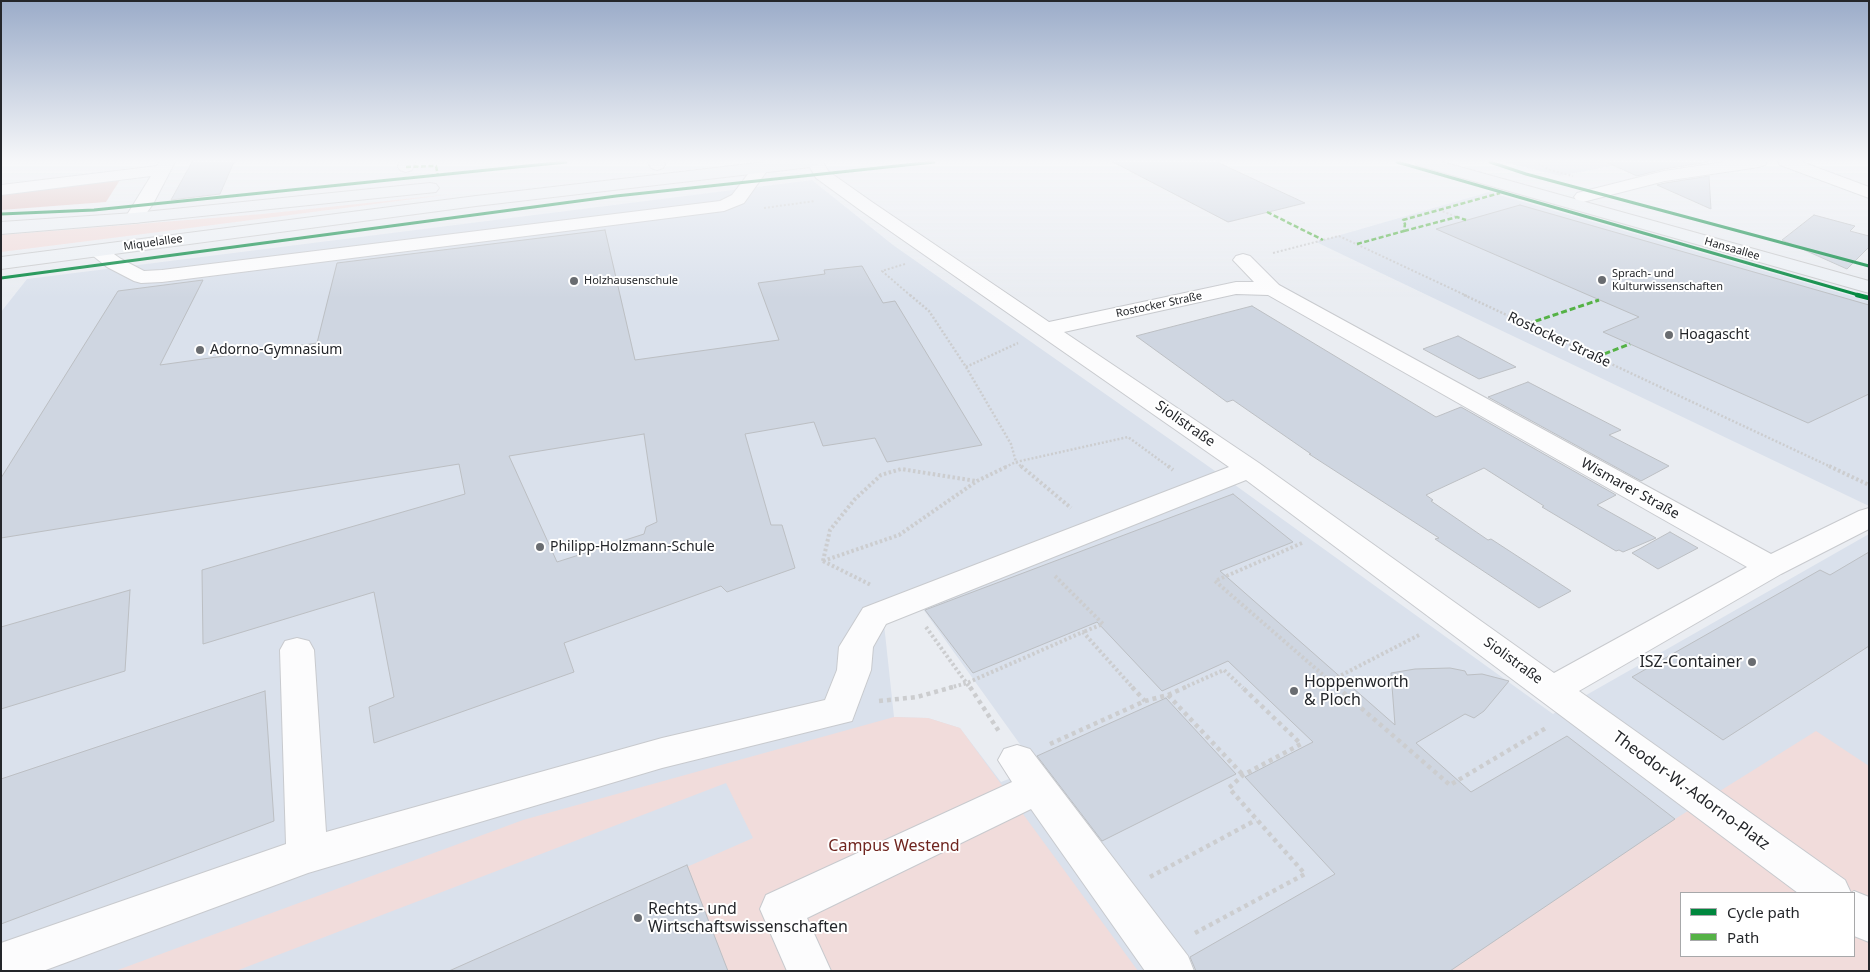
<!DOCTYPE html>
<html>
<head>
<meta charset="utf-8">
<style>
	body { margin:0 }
	#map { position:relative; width:1870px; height:972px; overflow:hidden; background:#eaedf2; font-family:"Noto Sans",sans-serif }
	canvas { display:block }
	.frame { position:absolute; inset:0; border:2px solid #24262a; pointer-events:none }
	.legend { position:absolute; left:1680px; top:892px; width:175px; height:65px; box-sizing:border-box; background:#fff; border:1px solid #a7a8aa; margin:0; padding:6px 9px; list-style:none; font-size:15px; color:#24262a }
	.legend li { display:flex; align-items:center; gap:10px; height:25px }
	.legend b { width:25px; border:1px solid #a7a8aa }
</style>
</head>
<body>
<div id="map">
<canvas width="1870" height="972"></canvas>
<div class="frame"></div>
<ul class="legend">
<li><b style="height:6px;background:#00873e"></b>Cycle path</li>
<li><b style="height:6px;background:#55b246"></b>Path</li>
</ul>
</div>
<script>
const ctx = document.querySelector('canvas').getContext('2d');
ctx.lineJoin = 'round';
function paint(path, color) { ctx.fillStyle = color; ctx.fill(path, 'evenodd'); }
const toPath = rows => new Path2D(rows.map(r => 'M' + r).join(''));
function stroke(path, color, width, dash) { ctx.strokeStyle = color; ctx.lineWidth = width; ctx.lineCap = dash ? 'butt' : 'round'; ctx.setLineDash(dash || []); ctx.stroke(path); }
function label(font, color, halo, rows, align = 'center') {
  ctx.font = font + ' "Noto Sans",sans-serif'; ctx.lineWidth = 4; ctx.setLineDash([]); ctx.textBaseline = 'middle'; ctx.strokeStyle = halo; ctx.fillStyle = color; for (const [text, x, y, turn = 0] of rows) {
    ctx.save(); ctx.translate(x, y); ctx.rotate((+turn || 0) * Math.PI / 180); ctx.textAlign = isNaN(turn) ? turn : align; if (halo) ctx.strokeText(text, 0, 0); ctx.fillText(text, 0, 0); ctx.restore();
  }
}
paint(toPath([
	[1504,162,1632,162,1560,176],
	[812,180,893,245,1235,485,1553,714,1869,534,1869,971,1,971,1,312,27,279],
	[923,609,1037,768,1001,782,960,728,928,718,894,717,884,624],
	[1681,893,1854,893,1854,956,1681,956],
	[1489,192,1869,301,1869,506,1316,242]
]), '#dae1ec');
paint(toPath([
	[452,194,120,237,1,252,1,235,262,214],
	[894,717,928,718,960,728,1138,971,449,971,753,838,726,783,236,971,115,971,523,820],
	[1816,731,1869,766,1869,971,1450,971,1675,819],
	[1681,893,1854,893,1854,956,1681,956]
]), '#f1dcdb');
paint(toPath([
	[120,180,106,202,1,210,1,193]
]), '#e1c0be');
const building = toPath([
	[192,162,234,162,220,194,171,200,192,162],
	[1113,162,1217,162,1305,203,1228,222,1113,162],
	[1606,162,1708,162,1664,169,1637,176,1606,162],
	[1709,176,1711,209,1657,185,1665,183,1709,176],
	[1520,205,1869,305,1869,394,1808,423,1603,332,1639,317,1436,229,1520,205],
	[1814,215,1855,226,1850,231,1869,236,1869,247,1847,269,1782,240,1814,215],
	[605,230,635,360,779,340,758,283,825,274,824,270,862,266,883,303,895,301,982,445,887,462,875,438,823,446,814,422,745,434,771,525,782,525,795,568,727,592,721,586,564,643,574,672,374,743,369,707,394,697,374,592,203,644,202,570,465,494,459,464,1,538,1,478,118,291,203,280,160,365,317,343,337,263,605,230],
	[644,434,657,522,646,527,644,534,557,562,509,456,644,434],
	[1252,306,1436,417,1461,407,1616,495,1597,505,1656,538,1623,552,1619,550,1616,551,1542,507,1544,506,1484,468,1426,495,1433,500,1431,501,1488,540,1491,539,1571,591,1539,608,1435,539,1439,538,1309,454,1311,454,1233,400,1227,402,1136,336,1252,306],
	[1458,336,1516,367,1479,379,1423,349,1458,336],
	[1528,382,1621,430,1609,435,1669,466,1641,481,1488,397,1528,382],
	[1233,494,1293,542,1220,571,1395,725,1391,673,1415,669,1450,668,1465,671,1467,675,1482,674,1509,681,1484,711,1474,718,1465,714,1416,743,1471,792,1567,736,1675,819,1450,971,1196,971,1190,957,1335,874,1245,777,1313,742,1228,661,1162,691,1097,622,973,673,925,610,1233,494],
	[1670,532,1698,548,1658,569,1632,553,1670,532],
	[1869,552,1869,646,1723,740,1632,677,1820,570,1830,575,1869,552],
	[130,590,125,671,1,709,1,627,130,590],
	[265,691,274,821,1,924,1,779,265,691],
	[1166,698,1236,774,1102,841,1037,756,1166,698],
	[687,865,728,971,449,971,687,865]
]);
paint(building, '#cfd6e1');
stroke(building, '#bcbfc3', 1);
const minor = toPath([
	[159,162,175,162,153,204,140,222,134,223,128,222,125,218,151,176,1,195,1,185,157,166,159,162],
	[399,162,415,162,412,170,406,172,400,170,398,167,399,162],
	[648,162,664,162,665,165,663,168,657,170,651,168,648,162],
	[807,162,823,162,828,171,872,202,1049,322,1236,282,1254,282,1233,260,1236,256,1243,254,1250,256,1279,285,1771,554,1859,511,1869,508,1869,529,1781,574,1579,691,1845,880,1851,893,1854,891,1869,897,1869,942,1854,936,1854,893,1798,893,1246,480,886,624,873,647,871,670,852,721,662,768,308,873,43,971,1,971,1,943,286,844,280,650,285,641,297,638,309,641,314,650,326,832,662,738,825,700,837,670,839,647,863,608,1229,467,860,210,816,178,807,162],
	[1236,294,1268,295,1747,567,1554,673,1259,463,1064,332,1236,294],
	[1724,162,1767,162,1765,165,1759,167,1665,181,1583,202,1577,201,1574,197,1577,193,1664,171,1724,162],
	[1778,162,1802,162,1869,187,1869,198,1780,165,1778,162],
	[761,163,767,165,769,168,744,203,724,211,162,282,141,283,134,281,107,267,87,251,90,247,97,245,104,247,121,259,144,271,162,270,720,201,732,195,755,165,761,163],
	[1017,745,1030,749,1188,956,1194,971,1145,971,1031,809,807,918,831,971,787,971,760,909,766,895,1012,782,998,760,1004,749,1017,745]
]);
const major = toPath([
	[766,162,819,162,817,165,811,167,476,206,1,269,1,257,476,196,766,162],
	[1415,162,1442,162,1869,281,1869,293,1417,165,1415,162],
	[430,183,436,184,439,188,436,192,134,223,1,234,1,222,134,213,430,183]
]);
stroke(minor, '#c8cace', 2);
stroke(major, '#c8c9cb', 2);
stroke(toPath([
	[1535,162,1550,170,1573,176],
	[764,208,815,201],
	[1439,210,1457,217],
	[1273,253,1339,236,1467,296],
	[905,264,882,271,911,296]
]), '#cccdcf', 2, [2, 2]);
stroke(toPath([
	[910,295,929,311,966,367,1011,444,1016,462,1022,467],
	[1464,295,1831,467],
	[966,367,1018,343],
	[1005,467,1016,462,1128,437,1169,467]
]), '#cccdcf', 2.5, [2, 2]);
stroke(toPath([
	[1021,466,1071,508],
	[1168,466,1173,470],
	[1829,466,1869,485],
	[1302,543,1215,581,1330,681,1421,634],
	[823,561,871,585],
	[823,561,899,535,977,481,1008,466],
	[823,561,830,530,855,499,881,475,901,469,976,481],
	[1055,576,1103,624,1083,632],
	[926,627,970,688],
	[1330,681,1338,688],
	[949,688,967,683,1083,632,1133,688],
	[1183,688,1224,670,1243,688]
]), '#cccdcf', 4, [2.5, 2.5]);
stroke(toPath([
	[970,687,1000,733],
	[1132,687,1145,701],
	[1337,687,1450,785,1546,728],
	[1168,695,1243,775],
	[879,701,917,697,953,687],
	[1050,744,1145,701,1168,695,1186,687],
	[1150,877,1256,820],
	[1195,933,1305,874,1229,788,1243,775,1301,744,1242,687]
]), '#cccdcf', 4.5, [4, 4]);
paint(minor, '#fcfcfd');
paint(major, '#ecf0f5');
stroke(toPath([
	[406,167,436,166,438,176],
	[1267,212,1323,240],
	[1404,231,1457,217,1466,220],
	[1357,244,1404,231,1405,224,1403,220,1500,193]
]), '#55b246', 2.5, [5, 2.5]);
stroke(toPath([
	[1527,324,1599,300],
	[1596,357,1630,344]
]), '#55b246', 3, [6, 3]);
stroke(toPath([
	[1397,162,1862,296],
	[1490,162,1526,174,1869,266],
	[1,214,94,210,566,162],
	[1,278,616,196,934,162]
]), '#00873e', 3);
stroke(toPath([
	[1857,295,1869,298]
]), '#00873e', 4.5);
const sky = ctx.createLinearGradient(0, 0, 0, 298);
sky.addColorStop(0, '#9bacc9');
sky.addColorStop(0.54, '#f6f7f9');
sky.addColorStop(1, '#f6f7f900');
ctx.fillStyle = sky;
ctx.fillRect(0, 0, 1870, 298);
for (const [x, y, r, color] of [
	[1602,280,5,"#696c70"],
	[574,281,5,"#696c70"],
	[1669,335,5,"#696c70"],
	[200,350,5,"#696c70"],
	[540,547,5,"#696c70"],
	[1752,662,5,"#696c70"],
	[1294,691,5,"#696c70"],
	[638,918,5,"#696c70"]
]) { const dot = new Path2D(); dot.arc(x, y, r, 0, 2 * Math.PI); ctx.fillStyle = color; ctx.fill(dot); stroke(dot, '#fff', 2); }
label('11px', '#24262a', '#fff', [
	["Miquelallee",153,243,-8],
	["Hansaallee",1732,249,16],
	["Rostocker Straße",1159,305,-12]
]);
label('11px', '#24262a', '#fff', [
	["Sprach- und",1612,274],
	["Kulturwissenschaften",1612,287],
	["Holzhausenschule",584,281]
], 'left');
label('14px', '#24262a', '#fff', [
	["Hoagascht",1679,335],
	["Adorno-Gymnasium",210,350],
	["Philipp-Holzmann-Schule",550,547]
], 'left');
label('14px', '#24262a', '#fff', [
	["Rostocker Straße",1559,340,25],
	["Siolistraße",1185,424,35],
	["Wismarer Straße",1630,489,29],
	["Siolistraße",1513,661,36]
]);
label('16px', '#24262a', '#fff', [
	["ISZ-Container",1742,662,"right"],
	["Hoppenworth",1304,682],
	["& Ploch",1304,700],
	["Rechts- und",648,909],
	["Wirtschaftswissenschaften",648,927]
], 'left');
label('16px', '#24262a', '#fff', [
	["Theodor-W.-Adorno-Platz",1691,791,36]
]);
label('16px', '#6f251f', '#fff', [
	["Campus Westend",894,846]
]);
</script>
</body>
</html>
